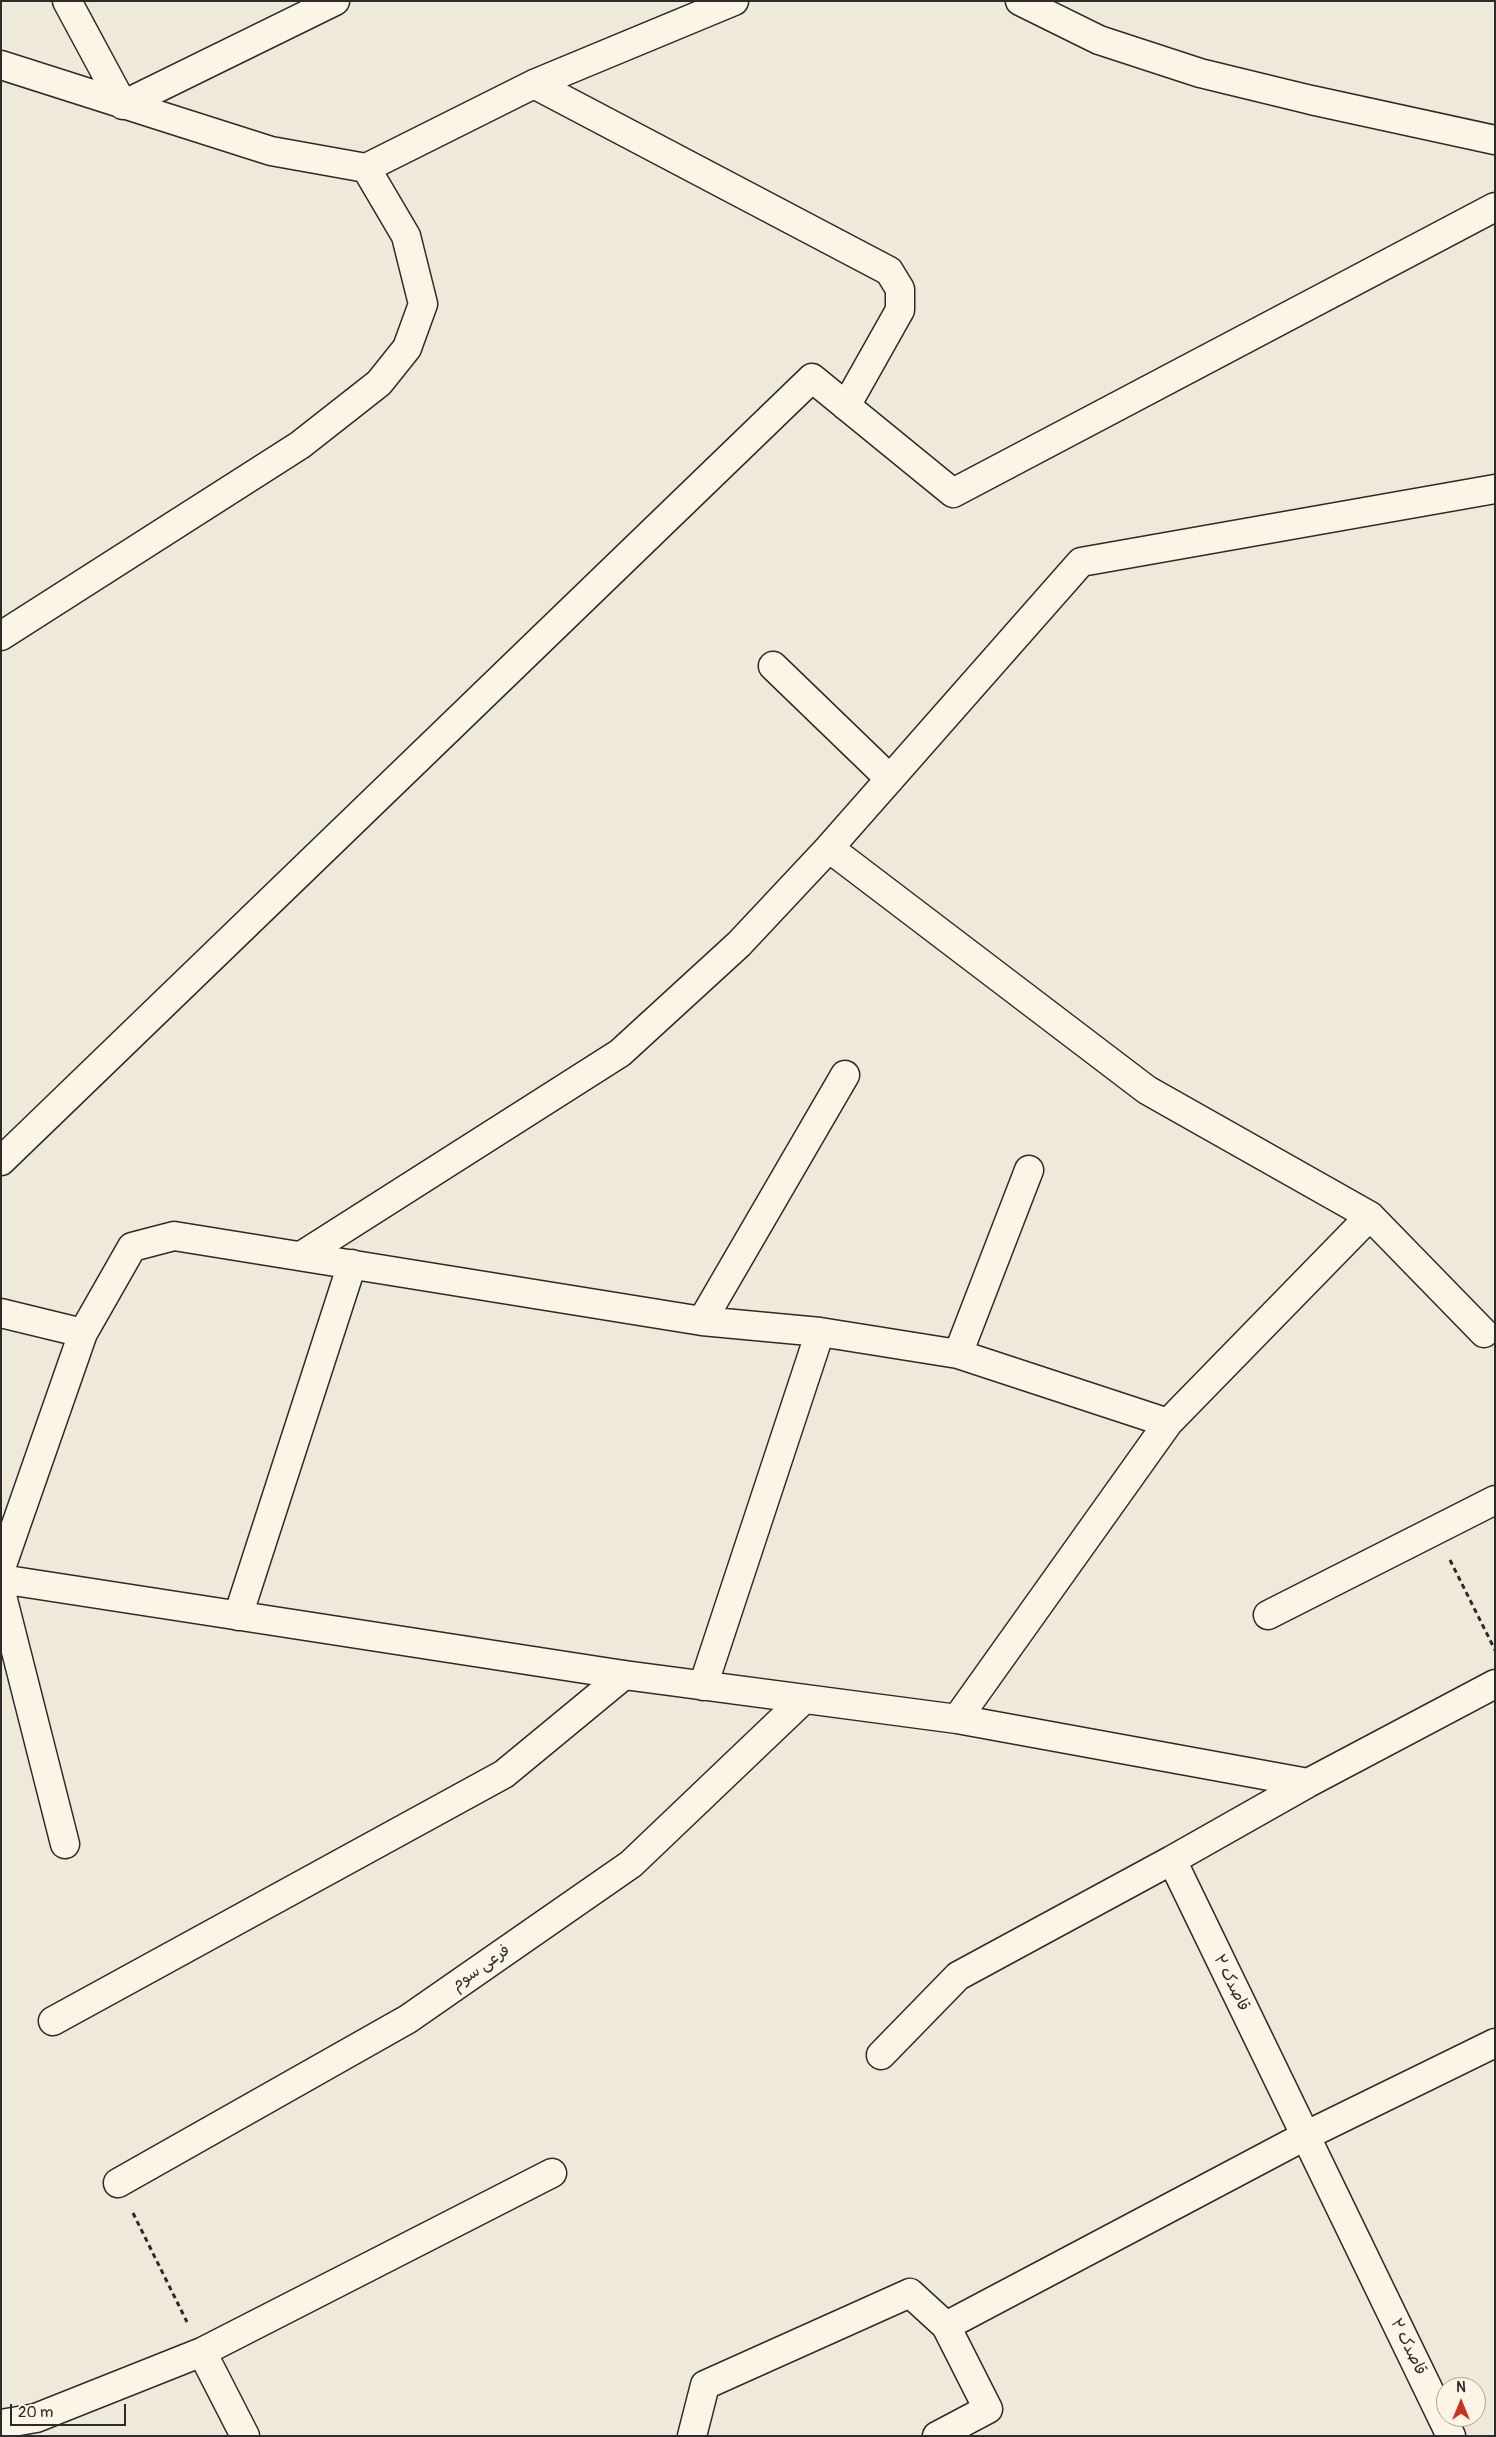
<!DOCTYPE html>
<html>
<head>
<meta charset="utf-8">
<style>
	body { margin:0 }
	#map { position:relative; width:1496px; height:2437px; overflow:hidden; background:#efe9da; font-family:Pangolin,sans-serif }
	canvas { display:block }
	.frame { position:absolute; inset:0; border:2px solid #2b2b2b; pointer-events:none }
	.north { position:absolute; left:1436px; top:2377px; width:50px; height:50px; box-sizing:border-box; background:#fcf5e5; border:1px solid #a8a49b; border-radius:50%; rotate:0deg; font-size:14px; font-weight:700; line-height:20px; text-align:center; color:#2b2b2b }
	.north::after { content:''; display:block; margin:auto; width:18px; height:22px; background:#c8321e; clip-path:polygon(50% 0,100% 100%,50% 72%,0 100%) }
	.scale { position:absolute; left:10px; top:2404px; width:116px; height:22px; box-sizing:border-box; border:2px solid #2b2b2b; border-top:0; padding-left:6px; font-size:15px; line-height:18px; white-space:nowrap; color:#2b2b2b; -webkit-text-stroke:4px #fcf5e5; paint-order:stroke }
</style>
</head>
<body>
<div id="map">
<canvas width="1496" height="2437"></canvas>
<div class="frame"></div>
<div class="north">N</div>
<div class="scale">20 m</div>
</div>
<script>
const ctx = document.querySelector('canvas').getContext('2d');
ctx.lineJoin = 'round';
const toPath = rows => new Path2D(rows.map(r => 'M' + r).join(''));
function stroke(path, color, width, dash) { ctx.strokeStyle = color; ctx.lineWidth = width; ctx.lineCap = dash ? 'butt' : 'round'; ctx.setLineDash(dash || []); ctx.stroke(path); }
function label(font, color, halo, rows, align = 'center') {
  ctx.font = font + ' Pangolin,"Playpen Sans Arabic",sans-serif'; ctx.lineWidth = 5; ctx.setLineDash([]); ctx.textBaseline = 'middle'; ctx.strokeStyle = halo; ctx.fillStyle = color; for (const [text, x, y, turn = 0] of rows) {
    ctx.save(); ctx.translate(x, y); ctx.rotate((+turn || 0) * Math.PI / 180); ctx.textAlign = isNaN(turn) ? turn : align; if (halo) ctx.strokeText(text, 0, 0); ctx.fillText(text, 0, 0); ctx.restore();
  }
}
const street = toPath([
	[67,1,123,105,335,1],
	[1020,1,1099,40,1200,73,1311,100,1495,140],
	[1,65,271,151,366,168,534,84,734,1],
	[534,84,889,271,900,289,900,310,846,406],
	[1,636,300,445,379,383,407,348,423,304,406,236,366,168],
	[773,666,890,779],
	[829,848,1147,1090,1370,1216],
	[1,1161,812,378,953,493,1495,207],
	[301,1256,620,1053,739,944,829,848,1081,562,1495,489],
	[1,1313,83,1333],
	[702,1321,845,1075],
	[958,1354,1029,1170],
	[1,1568,83,1333,132,1247,174,1236,702,1321,820,1332,958,1354,1168,1423],
	[1,1579,624,1675,957,1719,1308,1783],
	[1,1592,65,1844],
	[1268,1615,1495,1500],
	[238,1616,352,1264],
	[703,1686,820,1332],
	[957,1719,1168,1423,1370,1216,1484,1333],
	[53,2021,504,1774,624,1675],
	[881,2055,958,1976,1172,1860],
	[118,2183,408,2019,631,1864,804,1699],
	[946,2326,1305,2136,1495,2043],
	[202,2352,245,2436],
	[1,2424,36,2418,202,2352,552,2173],
	[692,2436,705,2385,910,2293,946,2326,988,2409,937,2436],
	[1451,2436,1172,1860,1308,1783,1495,1684]
]);
stroke(street, '#2b2b2b', 31);
stroke(toPath([
	[1450,1560,1495,1650],
	[133,2213,187,2322]
]), '#2b2b2b', 3, [5, 4]);
stroke(street, '#fcf5e5', 28);
label('16px', '#2b2b2b', '#fcf5e5', [
	["فرعی سوم",481,1968,-35],
	["قاصدک ۲",1231,1983,64],
	["قاصدک ۲",1408,2347,64]
]);
</script>
</body>
</html>
